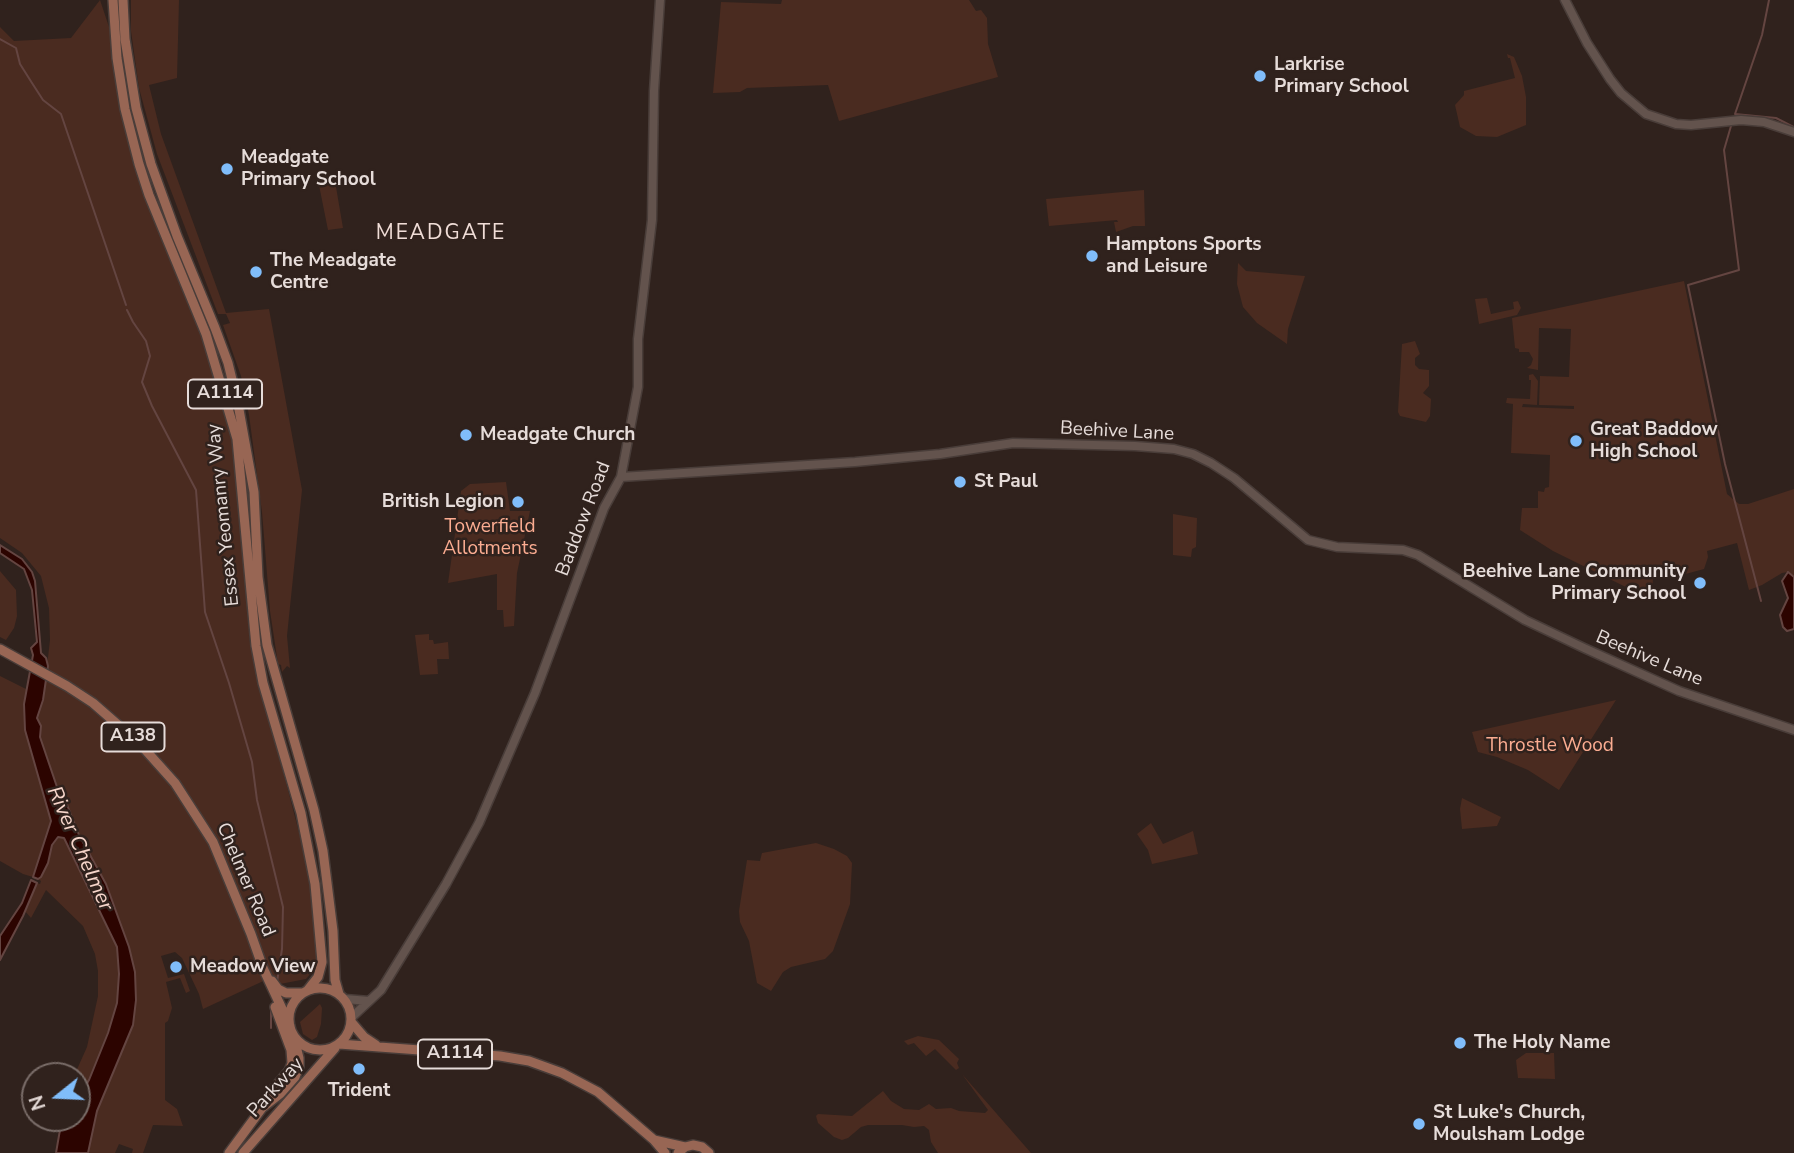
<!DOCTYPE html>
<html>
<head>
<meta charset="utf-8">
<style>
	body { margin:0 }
	#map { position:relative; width:1794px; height:1153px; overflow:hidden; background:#30221d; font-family:"Nunito Sans",sans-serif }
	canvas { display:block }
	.north { position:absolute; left:21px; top:1062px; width:70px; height:70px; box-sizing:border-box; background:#30221d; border:2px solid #796c68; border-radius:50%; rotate:252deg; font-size:19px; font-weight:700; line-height:28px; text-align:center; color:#e6dcd9 }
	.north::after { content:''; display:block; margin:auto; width:24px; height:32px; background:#80bdfa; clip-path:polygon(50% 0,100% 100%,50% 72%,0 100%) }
</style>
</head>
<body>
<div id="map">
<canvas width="1794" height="1153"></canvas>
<div class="north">N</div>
</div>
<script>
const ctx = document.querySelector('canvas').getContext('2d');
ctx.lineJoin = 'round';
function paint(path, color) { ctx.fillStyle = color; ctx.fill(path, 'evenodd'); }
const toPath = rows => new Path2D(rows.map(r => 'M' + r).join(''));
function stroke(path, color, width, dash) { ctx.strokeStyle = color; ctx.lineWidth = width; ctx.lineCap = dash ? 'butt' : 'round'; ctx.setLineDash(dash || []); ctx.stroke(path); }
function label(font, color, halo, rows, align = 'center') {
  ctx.font = font + ' "Nunito Sans",sans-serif'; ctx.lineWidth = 5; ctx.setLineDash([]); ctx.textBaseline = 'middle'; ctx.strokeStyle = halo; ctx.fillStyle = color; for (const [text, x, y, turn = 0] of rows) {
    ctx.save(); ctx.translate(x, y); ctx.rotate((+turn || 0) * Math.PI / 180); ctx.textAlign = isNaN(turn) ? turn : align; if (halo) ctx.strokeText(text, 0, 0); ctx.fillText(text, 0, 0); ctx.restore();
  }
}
paint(toPath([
	[100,0,110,30,120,103,134,167,205,337,232,434,241,519,250,644,308,867,319,945,316,967,306,979,280,984,272,977,203,1009,199,994,182,958,175,952,161,956,168,978,184,974,190,991,186,993,180,978,166,982,172,1008,168,1021,165,1023,165,1100,177,1109,183,1126,153,1125,143,1153,132,1153,133,1149,119,1144,115,1153,88,1153,97,1111,133,1025,119,923,106,884,79,835,62,792,57,787,40,737,41,726,37,718,43,700,50,640,49,608,41,576,22,553,0,538,0,27,14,41,71,38],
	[131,0,179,0,177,78,149,85,161,134,226,313,269,309,302,490,287,636,290,668,287,666,282,672,281,665,278,664,270,611,262,512,249,415,241,376,223,325,230,323,226,314,218,314,157,154,139,88,131,31],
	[782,0,969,0,976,11,981,10,987,18,988,44,998,77,839,121,828,85,747,88,740,92,713,93,721,2,781,4],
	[1507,54,1514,57,1522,76,1526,97,1526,125,1497,137,1476,136,1460,127,1455,105,1464,95,1464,91,1515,78,1510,58,1508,58],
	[335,181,343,228,328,230,319,185],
	[1144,190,1145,226,1133,226,1116,232,1114,222,1118,222,1117,220,1049,226,1046,199],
	[1238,263,1246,271,1305,276,1288,329,1287,344,1257,323,1243,307,1237,284],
	[1684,281,1727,494,1739,504,1748,504,1794,489,1794,577,1788,572,1782,573,1762,585,1749,590,1737,543,1707,551,1708,557,1704,569,1667,579,1665,572,1653,577,1652,600,1553,551,1520,530,1522,508,1538,508,1538,491,1544,492,1545,488,1549,487,1550,455,1511,453,1513,404,1506,403,1507,398,1530,399,1531,380,1529,380,1529,375,1533,374,1538,381,1537,405,1523,404,1522,407,1574,409,1574,406,1539,405,1540,376,1569,377,1571,329,1539,328,1538,370,1527,368,1531,365,1533,359,1529,352,1519,352,1519,349,1515,348,1512,318],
	[1487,298,1491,314,1514,309,1513,302,1518,301,1521,308,1517,315,1479,324,1475,299],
	[1415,341,1420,354,1415,358,1415,365,1419,369,1429,370,1429,386,1423,393,1431,399,1430,416,1426,422,1400,416,1398,412,1402,344],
	[506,482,510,511,530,511,517,573,514,626,504,627,503,610,497,610,497,574,448,583,461,491,470,484],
	[1173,514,1197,518,1196,547,1192,549,1191,557,1173,555],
	[0,571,16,590,17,616,14,628,6,640,0,637],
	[429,634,429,640,433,640,434,644,448,642,449,659,437,659,438,674,420,675,415,635],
	[0,676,28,690,24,704,25,730,51,821,33,877,23,874,0,861],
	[1616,700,1559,790,1528,770,1497,757,1478,752,1472,732],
	[1462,798,1501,817,1497,826,1462,829,1460,809],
	[1151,823,1163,844,1193,831,1198,854,1152,864,1148,850,1137,834],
	[58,837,64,838,77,864,117,947,119,974,117,1003,108,1033,89,1080,77,1100,77,1076,74,1076,87,1047,98,996,98,971,95,954,83,926,46,890,31,918,25,911,37,883,40,884,41,881,38,879,48,863,52,845],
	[816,843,834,849,847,856,852,863,850,904,833,951,825,959,791,967,783,972,771,991,757,983,749,941,740,922,739,911,747,860,760,861,762,853],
	[320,1004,322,1008,321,1024,317,1037,312,1040,303,1034,300,1022],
	[918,1036,939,1040,959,1059,957,1063,959,1068,956,1070,935,1049,926,1056,914,1043,908,1045,904,1041],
	[1526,1053,1554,1053,1555,1079,1518,1078,1516,1060],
	[962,1074,1031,1153,938,1153,931,1142,929,1130,924,1126,914,1127,902,1125,868,1125,861,1127,848,1138,842,1140,834,1137,818,1123,816,1116,818,1114,852,1116,883,1091,891,1101,904,1109,919,1110,929,1104,936,1109,951,1108,959,1111,985,1113,988,1110]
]), '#4a2b20');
const water = toPath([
	[0,545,22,559,32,572,35,581,41,653,46,658,48,666,43,700,37,718,41,726,40,737,57,787,62,792,79,835,106,884,129,947,135,972,136,1000,133,1025,97,1111,88,1153,56,1153,61,1124,69,1118,77,1118,77,1100,89,1080,108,1033,117,1003,119,974,117,947,64,838,58,837,52,845,48,863,41,877,38,879,33,877,51,821,25,730,24,704,33,655,31,648,37,642,32,590,24,569,0,553,0,545],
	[1788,572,1794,577,1794,629,1787,631,1783,627,1780,615,1788,598,1782,581,1788,572],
	[31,880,37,883,23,916,0,960,0,936,22,903,31,880]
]);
paint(water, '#2c0400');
stroke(water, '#644541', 2);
stroke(toPath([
	[1769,0,1762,35,1735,114,1776,118,1794,127],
	[0,39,16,48,20,64,32,83,43,100,61,114,126,305],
	[1731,126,1724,150,1739,270,1688,285,1725,464,1761,601],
	[127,310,133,322,146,341,150,356,142,382,152,406,196,490,205,612,229,683,252,762,257,800,283,907,282,949,277,982],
	[271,1028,271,1010]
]), '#644541', 2);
const secondary = toPath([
	[1565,0,1587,43,1610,79,1621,93,1646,114,1676,124,1691,125,1741,120,1764,122,1794,132],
	[621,477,855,462,940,454,1013,443,1135,446,1174,449,1193,454,1211,463,1234,478,1308,540,1337,547,1403,550,1418,555,1525,620,1584,648,1679,691,1794,730],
	[345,999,369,1001],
	[352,1017,381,990,446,884,479,823,535,693,604,508,621,477,638,387,638,339,652,220,654,91,660,0]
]);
const primary = toPath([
	[113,0,117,58,125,109,139,164,149,195,206,334,237,439,256,646,263,683,301,813,315,884,322,962,318,977,307,991],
	[123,0,125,39,136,108,151,164,177,236,215,328,228,363,238,404,254,492,258,577,267,645,314,810,323,851,333,931,335,980,339,994],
	[0,649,67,686,93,703,141,745,175,783,213,842,251,934,263,968,290,1026],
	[272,981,278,989,286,993,302,993],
	'289 1019a31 31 0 1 1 62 0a31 31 0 1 1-62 0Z',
	[352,1023,364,1037,376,1045],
	[339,1044,500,1056,529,1061,562,1073,598,1092,654,1140,665,1153],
	[262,1108,272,1091,289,1071,292,1063,291,1050,275,1007],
	[654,1140,685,1147],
	[229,1153,262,1108,280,1094,295,1077,299,1067,299,1058,294,1038],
	[243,1153,335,1048],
	[678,1153,685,1147,693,1145,702,1147,709,1153]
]);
stroke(secondary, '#493d39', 11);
stroke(primary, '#493d39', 12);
stroke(secondary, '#63534d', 8);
stroke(primary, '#986654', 9);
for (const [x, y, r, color] of [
	[1260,76,7,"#80bdfa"],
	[227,169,7,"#80bdfa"],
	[1092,256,7,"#80bdfa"],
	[256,272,7,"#80bdfa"],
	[466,435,7,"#80bdfa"],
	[1576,441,7,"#80bdfa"],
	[960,482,7,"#80bdfa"],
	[518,502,7,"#80bdfa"],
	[1700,583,7,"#80bdfa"],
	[176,967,7,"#80bdfa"],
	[1460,1043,7,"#80bdfa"],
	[359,1069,7,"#80bdfa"],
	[1419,1124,7,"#80bdfa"]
]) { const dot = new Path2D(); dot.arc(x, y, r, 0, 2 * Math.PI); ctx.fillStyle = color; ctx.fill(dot); stroke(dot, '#30221d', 2.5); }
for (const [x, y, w] of [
	[225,394,74],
	[133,737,63],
	[455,1054,74]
]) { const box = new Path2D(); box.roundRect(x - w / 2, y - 14.5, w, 29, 5); ctx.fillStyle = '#30221d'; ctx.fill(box); stroke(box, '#e6dcd9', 2); }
label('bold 18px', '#e6dcd9', null, [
	["A1114",225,394],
	["A138",133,737],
	["A1114",455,1054]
]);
label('bold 19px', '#e6dcd9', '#30221d', [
	["Larkrise",1274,65],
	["Primary School",1274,87],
	["Meadgate",241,158],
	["Primary School",241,180],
	["Hamptons Sports",1106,245],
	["and Leisure",1106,267],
	["The Meadgate",270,261],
	["Centre",270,283],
	["Great Baddow",1590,430],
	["High School",1590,452],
	["Meadgate Church",480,435],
	["St Paul",974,482],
	["British Legion",504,502,"right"],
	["Beehive Lane Community",1686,572,"right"],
	["Primary School",1686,594,"right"],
	["Meadow View",190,967],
	["The Holy Name",1474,1043],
	["Trident",359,1091,"center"],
	["St Luke's Church,",1433,1113],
	["Moulsham Lodge",1433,1135]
], 'left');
label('19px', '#e6dcd9', '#30221d', [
	["Beehive Lane",1117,432,3],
	["Essex Yeomanry Way",224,515,-96],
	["Baddow Road",584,519,-69],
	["Beehive Lane",1649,659,23],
	["Chelmer Road",245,880,67],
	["Parkway",276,1088,-48]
]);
label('19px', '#fbac91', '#30221d', [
	["Towerfield",490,527],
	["Allotments",490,549],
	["Throstle Wood",1550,746]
]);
ctx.letterSpacing = '2px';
label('21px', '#f0ddd7', '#30221d', [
	["MEADGATE",441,234]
]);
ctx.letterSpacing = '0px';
label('italic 21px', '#f6d5ca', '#30221d', [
	["River Chelmer",79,849,66]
]);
</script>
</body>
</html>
